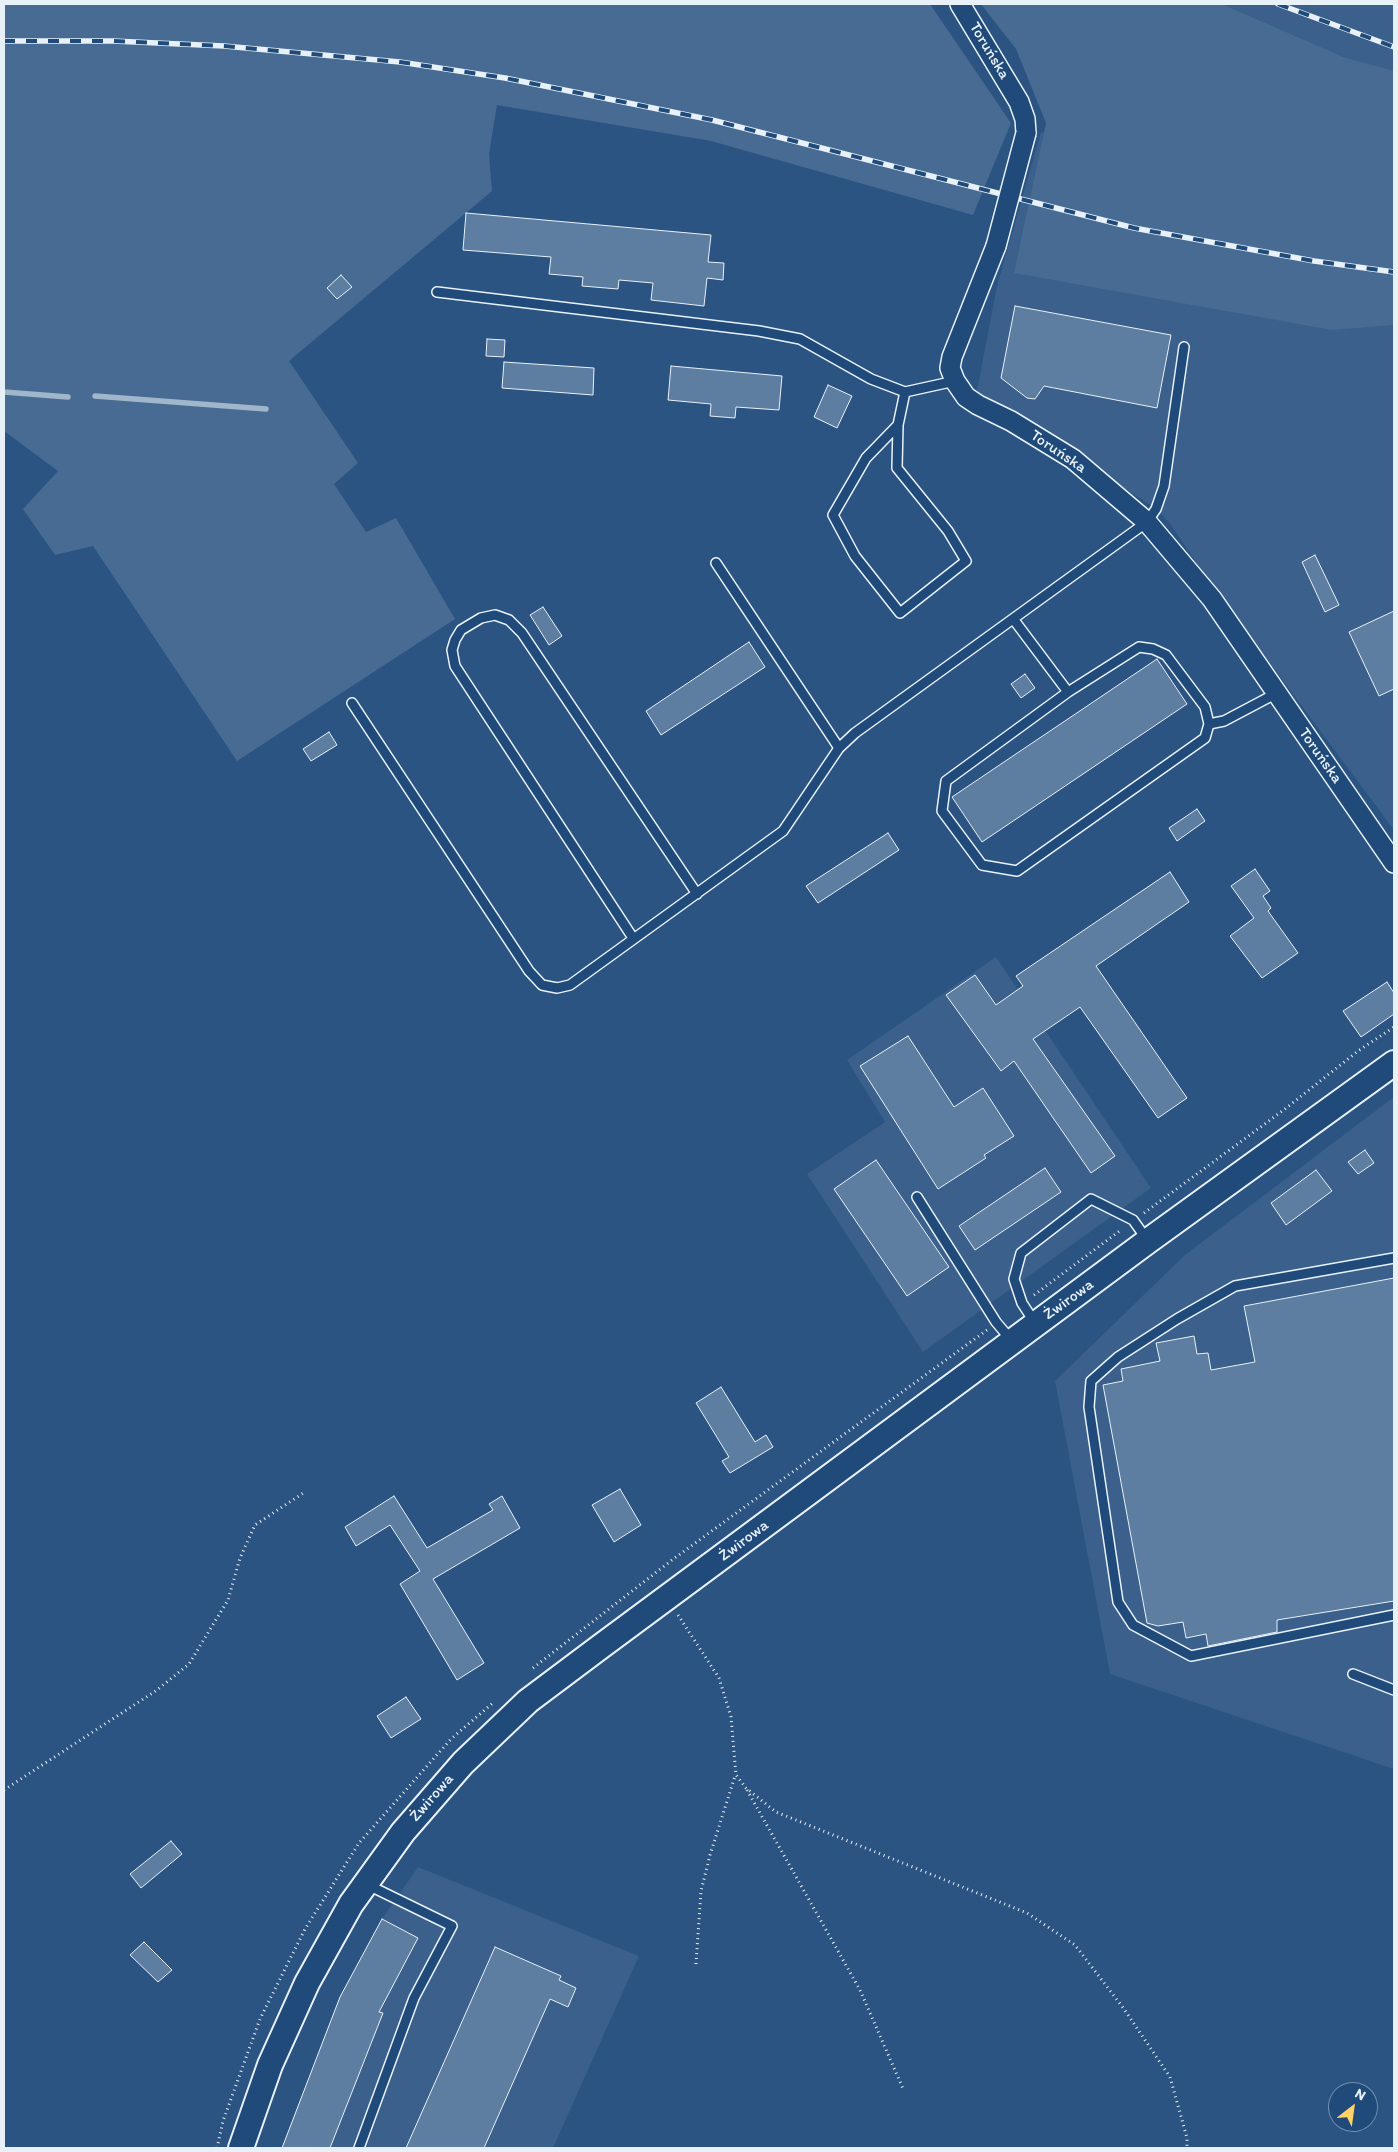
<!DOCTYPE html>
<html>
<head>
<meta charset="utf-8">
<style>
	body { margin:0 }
	#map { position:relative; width:1398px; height:2152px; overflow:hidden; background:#2b5482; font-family:Itim,sans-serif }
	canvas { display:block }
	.frame { position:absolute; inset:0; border:5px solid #e8f1f8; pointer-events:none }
	.north { position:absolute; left:1328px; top:2082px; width:50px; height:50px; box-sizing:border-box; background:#1f4a7a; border:1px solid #6f8dac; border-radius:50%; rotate:30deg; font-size:14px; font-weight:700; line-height:20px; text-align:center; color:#e8f1f8 }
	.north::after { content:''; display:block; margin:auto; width:18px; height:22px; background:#ffd166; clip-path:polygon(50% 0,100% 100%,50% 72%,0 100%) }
</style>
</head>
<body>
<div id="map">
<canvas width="1398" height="2152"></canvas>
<div class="frame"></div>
<div class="north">N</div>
</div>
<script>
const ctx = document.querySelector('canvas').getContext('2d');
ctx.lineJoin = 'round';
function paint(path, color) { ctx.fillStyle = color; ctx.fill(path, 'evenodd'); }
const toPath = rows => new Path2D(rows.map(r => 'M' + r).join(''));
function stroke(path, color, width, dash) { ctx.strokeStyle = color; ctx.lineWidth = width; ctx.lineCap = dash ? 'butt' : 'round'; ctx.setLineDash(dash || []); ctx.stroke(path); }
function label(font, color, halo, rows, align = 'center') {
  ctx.font = font + ' Itim,sans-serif'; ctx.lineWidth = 4; ctx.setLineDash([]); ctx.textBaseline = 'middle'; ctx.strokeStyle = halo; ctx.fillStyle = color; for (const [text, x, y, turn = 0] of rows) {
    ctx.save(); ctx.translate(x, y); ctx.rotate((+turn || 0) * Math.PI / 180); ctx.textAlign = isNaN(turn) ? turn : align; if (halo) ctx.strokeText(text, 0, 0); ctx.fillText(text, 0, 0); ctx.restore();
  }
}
paint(toPath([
	[1222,4,1394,4,1394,71,1344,57],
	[1041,132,1171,165,1394,191,1394,830,1208,580,1169,522,1156,509,977,391,997,286],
	[996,957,1151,1188,923,1352,807,1174,885,1122,847,1060],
	[1394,1097,1394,1769,1110,1674,1055,1381,1186,1254],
	[418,1867,639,1956,553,2148,282,2148,340,1996,382,1919]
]), '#3a608b');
paint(toPath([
	[4,4,930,4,1011,123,973,215,711,141,497,105,489,154,492,191,289,361,358,463,334,484,366,532,396,518,455,619,237,761,93,546,55,555,23,509,58,471,4,431],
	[981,4,1222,4,1344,57,1394,71,1394,325,1332,330,1014,273,1046,123,1016,49]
]), '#476b93');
stroke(toPath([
	[4,392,68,397],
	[95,396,266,409]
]), '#a0b6cb', 5.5);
const building = toPath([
	[466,213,711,235,708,262,724,263,723,280,707,278,704,306,651,300,653,283,619,280,618,289,582,286,583,277,549,274,551,257,463,250,466,213],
	[341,275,352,287,337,299,327,288,341,275],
	[1015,306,1171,335,1157,408,1044,386,1035,399,1027,398,1001,378,1015,306],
	[487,339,505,340,504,357,486,356,487,339],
	[504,362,594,368,593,395,502,388,504,362],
	[671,366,782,376,779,410,736,407,735,418,710,416,711,404,668,400,671,366],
	[828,385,852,396,837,428,814,417,828,385],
	[1315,555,1339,605,1325,612,1302,562,1315,555],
	[543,607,562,636,549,645,530,615,543,607],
	[1394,611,1394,689,1379,696,1349,632,1394,611],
	[749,642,765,667,661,735,646,711,749,642],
	[1157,659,1187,704,982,842,952,797,1157,659],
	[1025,674,1035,688,1021,698,1011,684,1025,674],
	[329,732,337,745,311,761,303,749,329,732],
	[1197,809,1205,821,1177,841,1169,828,1197,809],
	[888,833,899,850,818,903,806,886,888,833],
	[1255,869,1270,891,1263,896,1271,908,1268,911,1298,953,1262,978,1230,936,1254,918,1231,886,1255,869],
	[1170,872,1189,902,1096,966,1187,1098,1158,1118,1080,1007,1033,1039,1115,1156,1091,1173,1014,1061,1001,1071,946,995,975,975,996,1005,1023,986,1016,976,1170,872],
	[1387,982,1394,993,1394,1014,1361,1037,1343,1011,1387,982],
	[908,1036,954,1107,983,1088,1014,1136,984,1155,986,1158,938,1189,860,1066,908,1036],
	[1365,1150,1374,1163,1358,1174,1348,1162,1365,1150],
	[876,1160,949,1267,907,1296,834,1189,876,1160],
	[1045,1168,1061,1192,975,1250,959,1226,1045,1168],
	[1316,1170,1332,1191,1286,1225,1271,1203,1316,1170],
	[1394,1278,1394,1601,1277,1620,1277,1632,1208,1646,1206,1634,1186,1638,1183,1622,1158,1626,1147,1623,1103,1385,1123,1381,1121,1369,1160,1361,1156,1343,1194,1336,1197,1354,1208,1353,1211,1370,1255,1362,1244,1306,1394,1278],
	[721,1387,755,1442,766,1435,773,1447,730,1473,722,1461,729,1457,696,1403,721,1387],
	[620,1489,641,1525,614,1542,592,1505,620,1489],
	[394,1496,427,1548,493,1510,489,1504,502,1496,520,1528,433,1579,484,1663,457,1680,400,1584,420,1571,390,1525,356,1546,345,1527,394,1496],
	[406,1697,421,1719,391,1738,377,1716,406,1697],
	[171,1841,182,1854,141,1888,130,1874,171,1841],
	[382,1919,418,1938,379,2012,383,2013,330,2148,282,2148,340,1997,382,1919],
	[144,1942,172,1970,158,1982,130,1955,144,1942],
	[495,1947,561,1976,559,1980,576,1988,568,2007,550,1999,484,2148,406,2148,495,1947]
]);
paint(building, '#5d7da1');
stroke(building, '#e8f1f8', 1);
const service = toPath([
	[437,292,759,331,800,339,871,379,905,392,955,381],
	[898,425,866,458,833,515,855,556,900,613,966,561,948,531,897,468,898,425,905,392],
	[716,563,839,748],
	[1014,620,1068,692,1139,647,1153,649,1166,655,1205,707,1209,724,1205,738,1017,871,982,865,942,811,946,781,1068,692],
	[352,703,529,971,542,985,557,988,570,985,783,831,839,748,855,733,1147,522,1156,509,1164,486,1184,347],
	[1209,724,1224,721,1277,693],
	[633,938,455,666,452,650,455,640,461,630,481,618,495,615,509,620,522,633,697,894],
	[917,1197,996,1322,1012,1341],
	[1394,1258,1235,1286,1177,1319,1118,1357,1091,1381,1089,1407,1118,1602,1133,1625,1191,1656,1394,1615],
	[1035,1323,1022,1303,1014,1279,1021,1253,1091,1199,1133,1220,1148,1241],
	[1353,1674,1394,1690],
	[359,2148,414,1998,452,1926,366,1884]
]);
const minor = toPath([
	[960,4,1019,102,1025,119,1026,133],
	[996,246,952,357,950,368,955,381,966,397,978,405,1011,421,1073,459,1147,522,1212,599,1394,863]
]);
const tertiary = toPath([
	[241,2148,270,2065,307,1983,351,1904,403,1832,463,1763,528,1701,600,1647,1148,1241,1394,1063]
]);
stroke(service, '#e8f1f8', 12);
stroke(minor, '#e8f1f8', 22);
stroke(tertiary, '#e8f1f8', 28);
stroke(toPath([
	[1144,1213,1285,1109,1358,1051,1394,1027],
	[1034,1295,1121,1230],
	[678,1615,719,1678,731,1717,736,1775,746,1788,776,1812,1027,1913,1075,1945,1124,2009,1170,2077,1187,2138,1187,2148],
	[533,1668,672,1560,987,1330],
	[4,1790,157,1690,189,1664,228,1600,240,1558,255,1525,305,1492],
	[747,1790,860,1990,904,2091],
	[696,1964,701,1891,710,1855,735,1776],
	[217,2148,223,2121,260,2019,305,1929,359,1843,451,1739,494,1702]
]), '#e8f1f8', 3, [1, 4]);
stroke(service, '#1f4a7a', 9);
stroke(minor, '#1f4a7a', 19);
stroke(tertiary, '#1f4a7a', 24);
const rail = toPath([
	[1278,4,1394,47],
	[4,41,113,41,224,46,400,62,505,78,712,120,1134,228,1314,261,1394,272]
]);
stroke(rail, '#e8f1f8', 5.5);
stroke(rail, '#1f4a7a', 4, [11]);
const minorBridge = toPath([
	[996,246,1026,133]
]);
stroke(minorBridge, '#e8f1f8', 22, []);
stroke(minorBridge, '#1f4a7a', 19);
label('16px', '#e8f1f8', '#1f4a7a', [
	["Toruńska",989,51,59],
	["Toruńska",1058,452,34],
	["Toruńska",1320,756,55],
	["Żwirowa",1069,1300,-36],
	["Żwirowa",744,1541,-37],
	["Żwirowa",432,1798,-49]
]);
</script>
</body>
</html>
